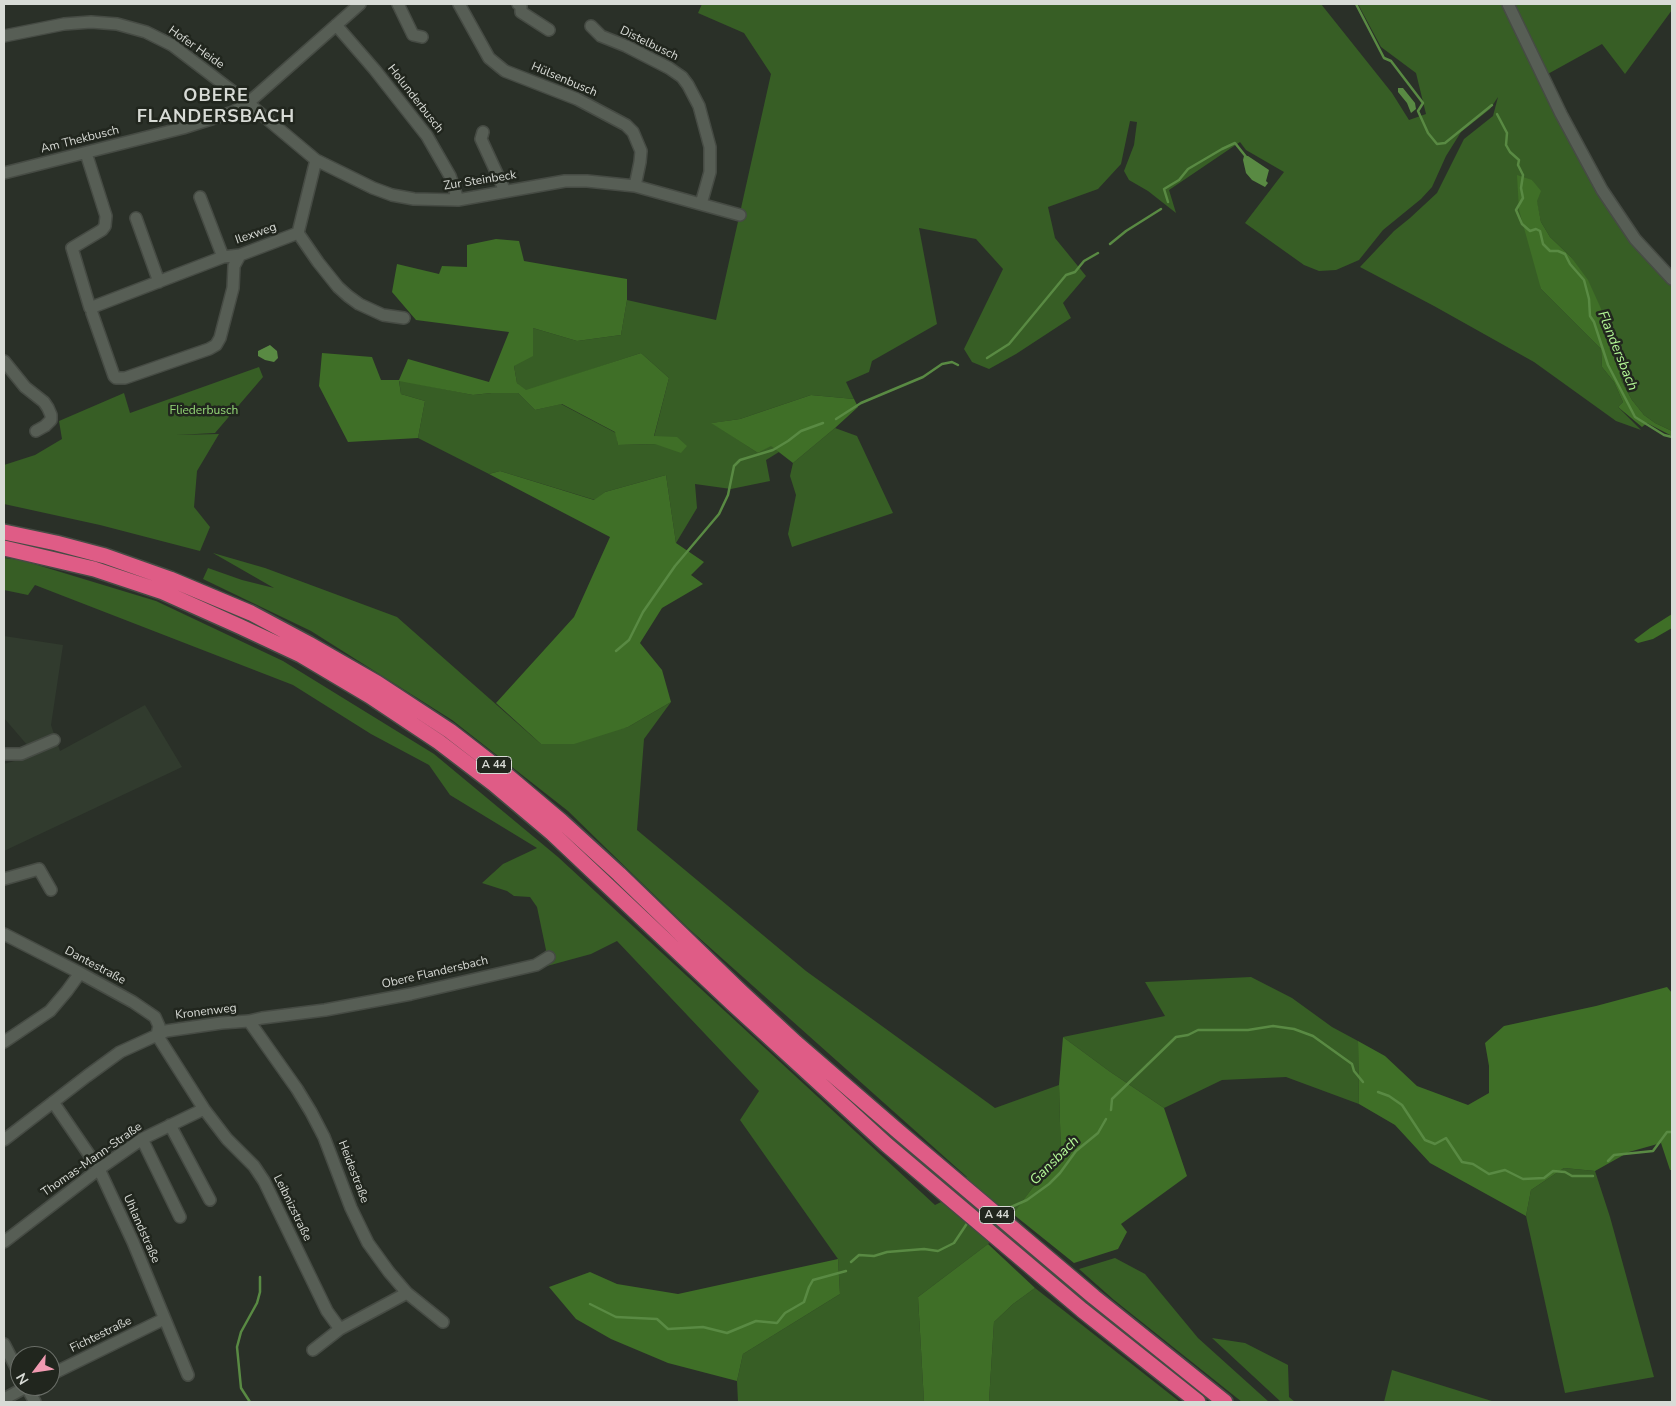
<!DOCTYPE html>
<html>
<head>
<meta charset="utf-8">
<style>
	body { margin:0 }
	#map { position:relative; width:1676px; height:1406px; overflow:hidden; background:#2a3028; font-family:"Nunito Sans",sans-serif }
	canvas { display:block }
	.frame { position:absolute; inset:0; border:5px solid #d8dbd6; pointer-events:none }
	.north { position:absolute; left:10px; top:1346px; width:50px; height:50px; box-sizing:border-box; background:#21261e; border:1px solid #6a6e68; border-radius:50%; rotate:239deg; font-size:14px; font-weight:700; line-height:20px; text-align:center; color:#d8dbd6 }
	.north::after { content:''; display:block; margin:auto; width:18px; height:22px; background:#f19ab1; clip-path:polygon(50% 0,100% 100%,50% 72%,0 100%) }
</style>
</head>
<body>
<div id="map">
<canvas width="1676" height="1406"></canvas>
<div class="frame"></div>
<div class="north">N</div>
</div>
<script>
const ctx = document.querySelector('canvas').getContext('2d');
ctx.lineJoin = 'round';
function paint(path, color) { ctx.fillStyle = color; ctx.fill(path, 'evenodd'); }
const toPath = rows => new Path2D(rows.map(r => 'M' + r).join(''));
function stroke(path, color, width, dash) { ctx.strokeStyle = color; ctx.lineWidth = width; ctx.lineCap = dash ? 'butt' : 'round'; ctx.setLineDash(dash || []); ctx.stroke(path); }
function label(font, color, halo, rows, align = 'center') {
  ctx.font = font + ' "Nunito Sans",sans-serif'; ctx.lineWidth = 5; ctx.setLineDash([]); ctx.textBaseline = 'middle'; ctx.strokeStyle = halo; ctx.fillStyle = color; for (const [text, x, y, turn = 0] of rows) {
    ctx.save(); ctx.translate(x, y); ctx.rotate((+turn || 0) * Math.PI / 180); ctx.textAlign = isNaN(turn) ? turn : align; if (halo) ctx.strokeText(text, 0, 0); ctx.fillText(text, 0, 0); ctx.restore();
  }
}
paint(toPath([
	[4,636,63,645,51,725,60,751,145,705,182,767,4,851,4,764,25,758,28,746,4,718]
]), '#313b2e');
paint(toPath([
	[702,4,1321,4,1392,93,1409,120,1426,114,1416,73,1381,47,1358,4,1504,4,1582,162,1672,284,1672,431,1655,423,1644,415,1632,400,1622,382,1603,313,1571,257,1550,237,1541,222,1532,180,1541,289,1601,349,1602,367,1614,382,1623,402,1618,407,1641,430,1616,421,1534,362,1434,306,1360,267,1394,231,1410,218,1437,193,1464,139,1493,116,1498,97,1490,109,1461,132,1446,156,1432,187,1421,199,1383,230,1359,260,1336,270,1319,271,1304,265,1245,223,1284,172,1246,150,1240,142,1169,190,1176,213,1148,191,1129,180,1124,171,1134,145,1137,122,1130,121,1121,164,1098,189,1048,207,1055,238,1086,276,1063,303,1071,318,1016,354,989,369,972,362,964,349,1003,269,976,239,919,228,937,324,872,361,869,372,846,382,854,399,811,395,740,419,712,423,758,453,771,445,779,452,766,460,770,481,731,489,695,484,697,508,676,543,666,475,605,492,595,500,500,471,489,474,418,438,425,401,401,394,399,380,473,395,491,393,518,393,535,410,561,404,616,433,618,445,655,444,654,437,669,378,641,353,526,391,517,383,514,366,533,328,577,341,621,335,627,300,716,320,771,74,744,33,698,13],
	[1512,4,1672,4,1672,10,1625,74,1602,44,1546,75],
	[259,367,263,377,215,433,176,435,219,434,197,471,194,507,210,527,200,551,100,525,4,504,4,465,35,455,62,439,59,421,124,393,130,413],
	[835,428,857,436,893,513,792,547,788,534,796,495,790,476,793,463],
	[213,553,265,568,397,617,541,744,628,727,671,702,644,739,637,830,806,971,995,1108,1059,1085,1061,1160,1033,1187,996,1238,918,1297,924,1402,738,1402,737,1381,743,1354,840,1294,838,1259,740,1120,759,1091,617,941,591,954,536,969,546,950,537,907,530,897,514,896,507,891,482,883,503,864,537,848,450,795,429,765,371,734,293,685,35,585,28,595,4,590,4,558,21,560,156,601,283,661,434,754,558,857,935,1205,941,1202,967,1177,688,928,568,811,452,720,311,631,203,579,208,568,242,580,274,588],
	[1251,977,1292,998,1332,1027,1358,1041,1359,1104,1286,1077,1222,1080,1164,1108,1109,1071,1063,1037,1165,1016,1145,982],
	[1564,1168,1595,1171,1610,1217,1654,1377,1565,1393,1526,1216,1531,1190],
	[1115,1258,1145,1274,1198,1338,1269,1402,1242,1402,1114,1300,1079,1269],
	[1035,1288,1180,1402,977,1402,989,1401,994,1322,1013,1304],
	[1212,1338,1245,1343,1288,1365,1289,1397,1295,1402,1280,1401],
	[1392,1370,1495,1402,1384,1402]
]), '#375e25');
paint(toPath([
	[1517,175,1532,180,1541,191,1537,201,1541,222,1550,237,1571,257,1588,280,1603,313,1622,382,1632,400,1644,415,1655,423,1672,431,1672,436,1647,423,1642,427,1618,407,1623,402,1614,382,1602,367,1601,349,1541,289,1519,210],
	[496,239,519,241,524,261,627,279,627,300,621,335,577,341,533,328,533,356,514,366,517,383,526,390,641,353,669,378,654,436,677,437,687,446,681,453,655,444,618,445,615,432,562,404,535,410,518,393,491,393,473,395,399,381,401,394,425,401,418,438,348,442,319,386,322,353,372,357,381,380,399,380,408,359,489,382,509,332,416,320,392,292,397,264,439,274,442,266,467,267,467,245],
	[811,395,854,399,858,407,835,428,793,463,771,446,758,453,711,423,740,419],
	[500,471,594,500,605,492,666,475,676,543,704,562,691,575,703,584,662,608,640,643,662,670,671,702,628,727,574,744,541,744,496,703,574,617,610,537,489,474],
	[1672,614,1672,628,1653,639,1638,643,1634,640,1650,628],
	[1667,987,1672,993,1672,1170,1670,1170,1661,1143,1629,1152,1595,1171,1564,1168,1531,1190,1526,1216,1430,1163,1395,1125,1359,1104,1358,1041,1385,1056,1417,1086,1468,1105,1489,1093,1489,1066,1485,1043,1504,1026,1596,1006],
	[1063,1037,1109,1071,1164,1108,1187,1176,1121,1224,1127,1232,1118,1249,1074,1263,1013,1214,1033,1187,1061,1160,1059,1085],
	[988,1244,1035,1288,1013,1304,994,1322,989,1401,924,1402,918,1297],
	[838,1259,840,1294,743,1354,737,1381,668,1363,611,1339,576,1319,549,1287,590,1272,617,1284,678,1294]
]), '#3f6f27');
paint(toPath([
	[1398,88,1403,88,1415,103,1416,109,1411,113,1407,103,1398,92],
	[1244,156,1248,156,1269,170,1266,181,1268,183,1265,187,1252,180,1246,173,1243,160],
	[270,345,277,351,278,358,274,362,265,360,258,356,258,351]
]), '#598a43');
stroke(toPath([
	[1356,4,1384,58,1391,61,1423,103,1418,111,1428,133,1437,144,1445,143,1492,105],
	[1497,114,1507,133,1506,145,1510,152,1519,160,1518,165,1523,175,1521,188,1523,198,1516,210,1522,224,1530,231,1536,229,1540,231,1543,244,1550,251,1558,251,1565,254,1570,264,1584,280,1589,299,1590,316,1594,322,1608,365,1635,417,1664,435,1672,437],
	[1168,202,1164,189,1179,180,1188,169,1222,149,1235,143,1247,158],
	[1110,244,1126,231,1161,209],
	[987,358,1009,344,1066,275,1075,272,1084,261,1098,253],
	[836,419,861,403,923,377,942,364,952,362,958,365],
	[616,651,629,640,643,612,675,566,719,514,728,495,734,466,740,460,773,450,788,441,801,431,823,423],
	[1378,1092,1389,1096,1402,1105,1425,1140,1435,1144,1446,1138,1462,1162,1473,1164,1489,1174,1505,1170,1523,1179,1544,1178,1553,1171,1565,1172,1572,1176,1593,1176],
	[1111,1110,1112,1099,1176,1037,1188,1035,1198,1030,1248,1030,1273,1026,1294,1029,1313,1036,1352,1064,1354,1071,1363,1082],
	[1608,1161,1614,1155,1653,1151,1667,1132,1672,1132],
	[1002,1211,1027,1200,1049,1184,1060,1173,1076,1151,1098,1133,1106,1119],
	[851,1262,859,1255,874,1256,887,1252,924,1249,938,1251,954,1243,968,1222],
	[590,1304,616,1317,657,1319,668,1329,703,1327,727,1333,756,1321,777,1323,785,1313,804,1302,809,1287,813,1280,846,1271],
	[250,1402,241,1388,237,1347,241,1332,257,1303,260,1292,260,1277]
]), '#598a43', 2.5);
const minor = toPath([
	[398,4,413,35,422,37],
	[459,4,489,58,500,67,505,71,577,99,626,125,633,132,641,151,640,162,635,186],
	[518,4,521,6,521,12,549,30],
	[1508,4,1561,114,1602,190,1635,239,1672,279],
	[336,25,375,70,427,136,450,176,458,200],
	[591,26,601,36,626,46,669,68,682,77,688,85,699,106,710,147,710,172,701,204],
	[4,36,64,24,91,22,117,24,146,32,172,45,248,103,316,160,373,188,392,195,414,199,458,200,565,181,587,181,635,186,740,215],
	[483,132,481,139,505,191],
	[86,153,106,216,105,226,102,230,72,248,90,308,223,257,240,255,298,233],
	[316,160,298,233,318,262,338,287,348,296,359,304,383,315,404,318],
	[4,173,183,128,233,112,248,103,360,4],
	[200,197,223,257],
	[136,218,159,282],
	[92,313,114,376,116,378,125,378,209,349,216,345,220,338,233,288,234,266,240,255],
	[4,361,25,387,44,402,48,408,51,415,51,420,45,426,36,431],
	[4,754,21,754,54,740],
	[4,879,39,869,51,890],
	[4,934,80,973,133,1002,155,1017,159,1026,157,1035,204,1109,227,1139,254,1166,264,1181,327,1311,340,1329,407,1293],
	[249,1021,297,1089,311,1112,324,1137,351,1208,368,1243,389,1272,407,1293,443,1322],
	[4,1042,50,1011,67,991,80,973],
	[53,1102,99,1169,133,1242,188,1375],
	[170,1125,210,1200],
	[142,1139,180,1217],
	[4,1140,87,1076,120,1052,166,1031,221,1023,249,1021,262,1018,325,1010,411,994,536,965,549,957],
	[4,1242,99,1169,142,1139,204,1109],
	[4,1344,20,1375],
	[313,1350,340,1329],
	[50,1375,164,1319],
	[26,1386,35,1402],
	[4,1399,28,1386]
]);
const highway = toPath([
	[4,532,56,543,105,556,170,579,251,613,309,644,377,683,450,731,503,772,561,821,619,874,740,991,796,1043,899,1132,1094,1297,1225,1402],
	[4,548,94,569,163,592,239,626,301,655,370,696,439,742,494,784,552,833,732,1003,887,1145,1082,1310,1198,1402]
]);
stroke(minor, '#464b44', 14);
stroke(highway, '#464b44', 18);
stroke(minor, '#575e55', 11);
stroke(highway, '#df5c86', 15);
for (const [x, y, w] of [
	[494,765,35],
	[997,1215,35]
]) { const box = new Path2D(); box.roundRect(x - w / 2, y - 8.5, w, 17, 4); ctx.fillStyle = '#21261e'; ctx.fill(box); stroke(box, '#d8dbd6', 1); }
label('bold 11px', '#d8dbd6', null, [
	["A 44",494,765],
	["A 44",997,1215]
]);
label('12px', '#d8dbd6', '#21261e', [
	["Distelbusch",649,44,26],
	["Hofer Heide",196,48,35],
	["Hülsenbusch",564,80,23],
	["Holunderbusch",415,99,52],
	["Am Thekbusch",80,140,-14],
	["Zur Steinbeck",480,181,-9],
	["Ilexweg",256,234,-19],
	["Dantestraße",95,966,28],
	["Obere Flandersbach",435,973,-13],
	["Kronenweg",206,1012,-7],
	["Thomas-Mann-Straße",92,1160,-35],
	["Heidestraße",353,1172,69],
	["Leibnizstraße",292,1208,64],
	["Uhlandstraße",141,1229,66],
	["Fichtestraße",101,1335,-26]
]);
label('12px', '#94d777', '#21261e', [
	["Fliederbusch",204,411]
]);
label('italic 14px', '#b4f997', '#21261e', [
	["Flandersbach",1617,351,68],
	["Gansbach",1055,1161,-45]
]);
ctx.letterSpacing = '1px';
label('bold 18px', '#d8dbd6', '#21261e', [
	["OBERE",216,97],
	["FLANDERSBACH",216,118]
]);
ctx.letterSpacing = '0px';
</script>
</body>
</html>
